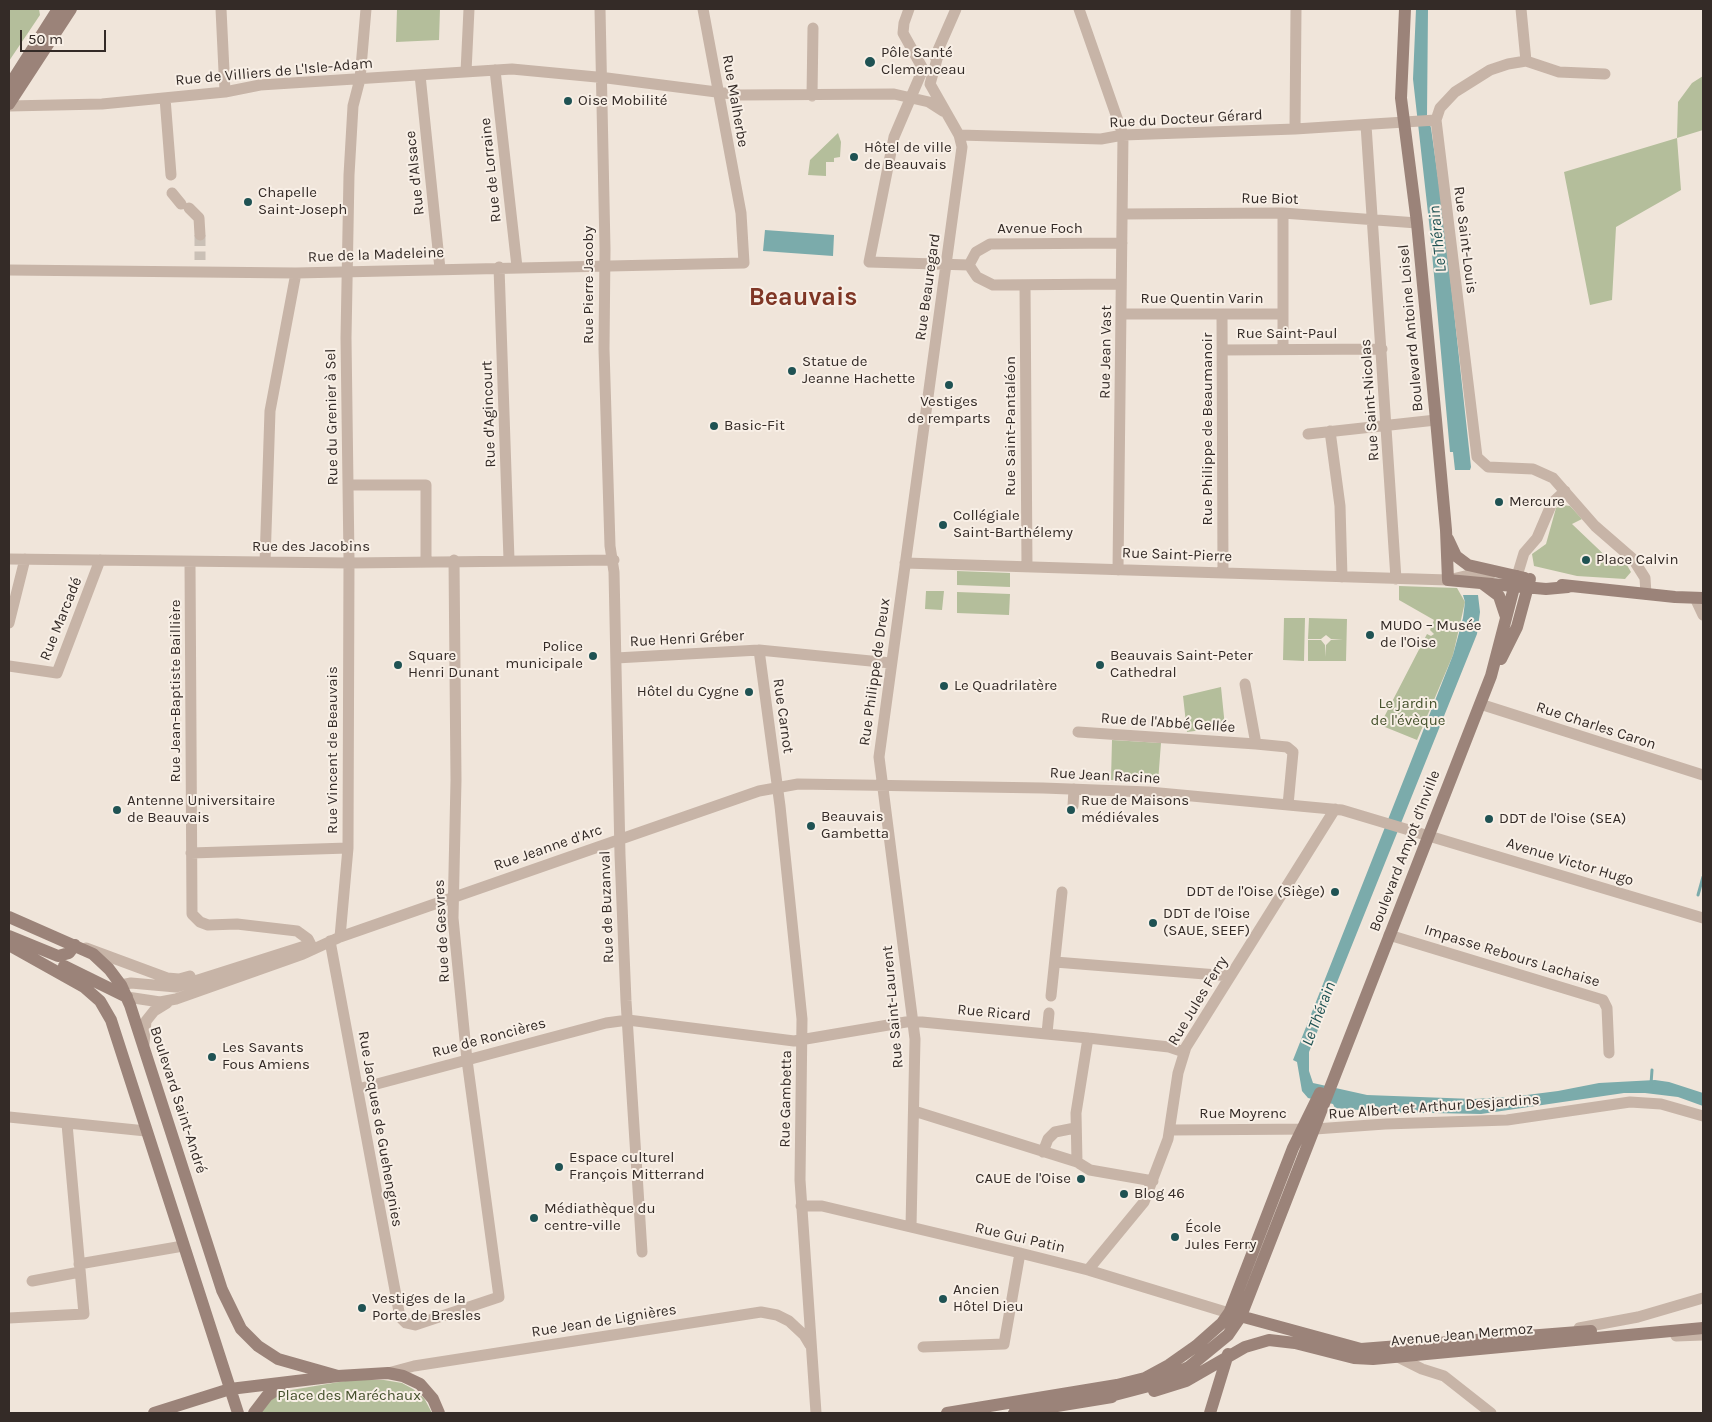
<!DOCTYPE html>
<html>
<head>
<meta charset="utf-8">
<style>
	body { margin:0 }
	#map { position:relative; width:1712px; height:1422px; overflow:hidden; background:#f0e5da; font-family:Karla,sans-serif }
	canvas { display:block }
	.frame { position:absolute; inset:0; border:10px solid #342b27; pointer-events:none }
	.scale { position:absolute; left:20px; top:30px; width:86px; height:22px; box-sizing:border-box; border:2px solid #342b27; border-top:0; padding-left:6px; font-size:15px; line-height:18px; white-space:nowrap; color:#342b27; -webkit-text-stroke:4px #f8efe6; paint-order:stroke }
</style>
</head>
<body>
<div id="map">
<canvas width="1712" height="1422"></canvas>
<div class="frame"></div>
<div class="scale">50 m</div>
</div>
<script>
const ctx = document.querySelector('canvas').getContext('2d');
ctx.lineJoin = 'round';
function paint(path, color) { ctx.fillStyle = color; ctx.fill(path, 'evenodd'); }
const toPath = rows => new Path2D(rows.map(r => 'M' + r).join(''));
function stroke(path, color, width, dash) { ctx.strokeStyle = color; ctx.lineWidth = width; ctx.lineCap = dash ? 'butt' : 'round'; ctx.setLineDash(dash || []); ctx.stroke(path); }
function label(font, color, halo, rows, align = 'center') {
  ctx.font = font + ' Karla,sans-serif'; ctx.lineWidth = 4; ctx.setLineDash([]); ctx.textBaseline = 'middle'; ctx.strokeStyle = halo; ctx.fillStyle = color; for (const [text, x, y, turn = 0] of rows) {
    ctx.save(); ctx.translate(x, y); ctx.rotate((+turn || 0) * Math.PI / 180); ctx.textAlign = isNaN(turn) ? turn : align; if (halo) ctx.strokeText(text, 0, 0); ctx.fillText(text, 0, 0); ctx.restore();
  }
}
paint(toPath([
	[9,9,39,9,40,15,9,61],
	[397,9,440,9,439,40,396,42],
	[1703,76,1703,130,1677,138,1681,190,1616,227,1612,300,1590,305,1564,172,1677,138,1678,102,1692,83],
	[838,133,841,142,840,157,834,158,834,162,826,162,826,176,808,175,810,160],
	[1563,505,1570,506,1582,519,1572,524,1614,564,1624,560,1631,572,1625,579,1577,576,1534,566,1532,554,1546,544,1556,508],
	[957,571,1010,573,1010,587,957,585],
	[1399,586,1457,588,1465,602,1453,655,1417,740,1380,725,1427,634,1431,636,1434,634,1430,630,1434,620,1399,600],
	[926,591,944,591,942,610,925,609],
	[957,592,1010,594,1009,615,957,613],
	[1284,618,1305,618,1304,661,1283,660],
	[1309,618,1347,619,1346,661,1308,661,1308,640,1321,640,1325,645,1325,657,1326,645,1331,640,1343,640,1331,639,1326,635,1321,639,1308,639],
	[1221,687,1225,727,1187,732,1183,696],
	[1112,740,1161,743,1158,782,1111,780],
	[351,1380,384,1380,402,1383,413,1389,424,1398,432,1413,258,1413,264,1405,278,1395,291,1390]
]), '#b4be9b');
paint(toPath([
	[1416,9,1428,9,1427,115,1431,128,1444,220,1471,467,1470,470,1455,470,1453,452,1450,452,1430,231,1413,79],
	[765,230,834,235,833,256,763,251],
	[1463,595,1478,595,1480,612,1477,634,1309,1052,1309,1071,1313,1083,1367,1095,1473,1099,1511,1097,1558,1091,1599,1083,1655,1080,1669,1082,1703,1093,1703,1106,1678,1097,1645,1093,1624,1093,1481,1114,1384,1112,1335,1108,1333,1104,1308,1098,1302,1091,1297,1062,1293,1060,1453,655,1463,618,1465,602]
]), '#7babab');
stroke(toPath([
	[1698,895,1703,877],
	[1651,1084,1652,1070]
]), '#7babab', 3);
stroke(toPath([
	[200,235,200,260]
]), '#cac0b6', 11, [11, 5.5]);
stroke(toPath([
	[221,9,225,92],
	[600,9,605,249,604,349,610,546,614,572,620,855,626,1001,642,1252],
	[909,9,904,23,903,33,923,69,894,137,869,262,969,265],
	[1079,9,1123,135,1118,570],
	[1521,9,1526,61],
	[935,57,956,9],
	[495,70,517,267],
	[466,72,469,9],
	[1605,74,1559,72,1526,61,1508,64,1490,70,1455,92,1440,108,1436,120,1477,457,1488,467,1533,469,1553,478,1595,526,1633,559,1645,578,1646,594],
	[420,75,440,269],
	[812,96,813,28],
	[165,98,171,175],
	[9,106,102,104,225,92,260,85,512,69,607,78,740,95,894,94,929,102,943,111],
	[1366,125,1396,579],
	[1295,129,1296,9],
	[959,135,1101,139,1123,135,1295,129,1436,120],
	[172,193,181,204],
	[189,208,199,218,200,235],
	[1283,213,1283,349],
	[1122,214,1283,213,1417,223],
	[499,267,509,560],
	[9,270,296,273,744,263,741,213,703,9],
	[1121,284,993,285,977,277,969,265,976,252,990,244,1122,243],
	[1025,285,1027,567],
	[1121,314,1283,314],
	[1222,314,1223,573],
	[1222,350,1382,349],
	[1330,431,1340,506,1342,577],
	[1308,434,1436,420],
	[348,485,426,485,426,561],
	[9,559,349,563,614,560],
	[190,562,192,914,200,922,208,925,237,924,297,931,308,939,313,949],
	[265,562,270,411,296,273],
	[905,563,1448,580,1469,575,1492,573],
	[1517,576,1524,553,1537,538,1552,503,1565,491],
	[1695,598,1703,615],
	[9,623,25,559],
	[759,650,780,806,802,1019,800,1180,816,1413],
	[616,658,759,650,891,663],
	[9,666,57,673,100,560],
	[1245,684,1256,744,1287,747,1293,752,1288,805],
	[1480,704,1703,775],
	[1078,732,1256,744],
	[1073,806,1074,789],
	[191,853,348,848],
	[1389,935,1603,1000,1607,1008,1609,1053],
	[340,937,348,848,349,559,346,338,349,175,353,106,360,79,366,9],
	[330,941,400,1317,406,1323,415,1325,499,1297,467,1060,453,918,456,780,454,560],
	[86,948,167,978,179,979,190,976],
	[1055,962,1230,976],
	[121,985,131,983,176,987,308,945],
	[1051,996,1062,892],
	[127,997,160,1002,176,999,303,954,340,937,641,832,759,791,798,784,1043,788,1149,792,1342,810,1703,918],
	[1047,1033,1049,1013],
	[144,1044,146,1021,154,1011,167,1003],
	[358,1089,606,1023,628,1020,794,1041,906,1022,922,1022,1088,1038,1169,1047,1184,1052],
	[914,1111,1077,1162,1090,1170,1153,1181],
	[9,1117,146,1131],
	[1171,1130,1315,1129,1385,1124,1507,1120,1630,1102,1661,1104,1703,1116],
	[1043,1152,1048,1139,1055,1132,1075,1128],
	[1077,1162,1076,1113,1088,1038],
	[801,1206,822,1206,1020,1253,1088,1270,1229,1313],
	[911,1227,915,1039,879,757,962,147,959,135,930,84,939,52],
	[79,1264,183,1246],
	[1088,1270,1144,1202,1168,1139,1178,1073,1186,1047,1335,809],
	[32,1281,80,1272],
	[9,1318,84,1314,67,1124],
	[1579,1328,1638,1317,1703,1298],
	[1676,1336,1703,1335],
	[923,1347,1004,1344,1020,1253],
	[1398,1357,1422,1369,1444,1376,1491,1413],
	[388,1373,414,1366,761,1312,777,1315,789,1321,804,1335,810,1345]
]), '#c7b4a7', 11);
stroke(toPath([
	[1405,9,1401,98,1417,223,1436,420,1446,530,1448,580,1546,589,1568,587],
	[9,86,58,9],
	[9,104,71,9],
	[1448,539,1456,556,1468,565,1525,578],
	[1483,584,1499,596,1506,617],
	[1562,585,1675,597,1703,598],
	[1501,659,1517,627,1530,579],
	[9,917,93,954,109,969,121,985,130,1005,222,1290,241,1329,258,1346,278,1359,338,1376],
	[9,936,58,956,69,953,75,945],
	[9,945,84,987,100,1001,111,1020,238,1413],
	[64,966,127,997],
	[1229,1313,1361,1349,1591,1331],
	[1227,1319,1293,1148,1320,1093],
	[1154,1391,1186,1381,1245,1347,1269,1340,1295,1343,1354,1358,1373,1359,1703,1328],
	[1103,1398,1145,1387,1189,1367,1228,1335,1241,1316,1491,676,1517,576],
	[154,1413,230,1389,338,1376,388,1373,403,1376,420,1384,433,1399,439,1413],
	[254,1413,267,1396,284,1385],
	[947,1413,1117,1385,1145,1378,1169,1365,1196,1346,1222,1323,1229,1313],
	[1014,1413,1112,1397],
	[1210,1413,1228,1354]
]), '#9b8379', 12);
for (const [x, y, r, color] of [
	[870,62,6,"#1f5253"],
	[568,101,5,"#1f5253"],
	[854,157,5,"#1f5253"],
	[248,202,5,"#1f5253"],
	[792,371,5,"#1f5253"],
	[949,385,5,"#1f5253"],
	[714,426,5,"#1f5253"],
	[1499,502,5,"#1f5253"],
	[943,525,5,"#1f5253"],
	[1586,560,5,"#1f5253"],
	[1370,635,5,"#1f5253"],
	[593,656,5,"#1f5253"],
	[398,665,5,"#1f5253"],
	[1100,665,5,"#1f5253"],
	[944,686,5,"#1f5253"],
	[749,692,5,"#1f5253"],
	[117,810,5,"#1f5253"],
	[1071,810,5,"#1f5253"],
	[1489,819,5,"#1f5253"],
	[811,826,5,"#1f5253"],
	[1335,892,5,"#1f5253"],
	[1153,923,5,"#1f5253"],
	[212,1057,5,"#1f5253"],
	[559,1167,5,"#1f5253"],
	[1081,1179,5,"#1f5253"],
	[1124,1194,5,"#1f5253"],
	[534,1218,5,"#1f5253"],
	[1175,1237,5,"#1f5253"],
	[943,1299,5,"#1f5253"],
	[362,1308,5,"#1f5253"]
]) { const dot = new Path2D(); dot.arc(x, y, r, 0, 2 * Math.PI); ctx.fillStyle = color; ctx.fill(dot); stroke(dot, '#f8efe6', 2); }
label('15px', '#342b27', '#f8efe6', [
	["Pôle Santé",881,53],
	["Clemenceau",881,70],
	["Oise Mobilité",578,101],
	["Hôtel de ville",864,148],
	["de Beauvais",864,165],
	["Chapelle",258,193],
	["Saint-Joseph",258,210],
	["Statue de",802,362],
	["Jeanne Hachette",802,379],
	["Vestiges",949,402,"center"],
	["de remparts",949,419,"center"],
	["Basic-Fit",724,426],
	["Mercure",1509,502],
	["Collégiale",953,516],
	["Saint-Barthélemy",953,533],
	["Place Calvin",1596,560],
	["MUDO – Musée",1380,626],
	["de l'Oise",1380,643],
	["Police",583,647,"right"],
	["municipale",583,664,"right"],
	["Square",408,656],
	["Henri Dunant",408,673],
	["Beauvais Saint-Peter",1110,656],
	["Cathedral",1110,673],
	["Le Quadrilatère",954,686],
	["Hôtel du Cygne",739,692,"right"],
	["Antenne Universitaire",127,801],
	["de Beauvais",127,818],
	["Rue de Maisons",1081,801],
	["médiévales",1081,818],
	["Beauvais",821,817],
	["Gambetta",821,834],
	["DDT de l'Oise (SEA)",1499,819],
	["DDT de l'Oise (Siège)",1325,892,"right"],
	["DDT de l'Oise",1163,914],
	["(SAUE, SEEF)",1163,931],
	["Les Savants",222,1048],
	["Fous Amiens",222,1065],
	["Espace culturel",569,1158],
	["François Mitterrand",569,1175],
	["CAUE de l'Oise",1071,1179,"right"],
	["Blog 46",1134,1194],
	["Médiathèque du",544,1209],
	["centre-ville",544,1226],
	["École",1185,1228],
	["Jules Ferry",1185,1245],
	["Ancien",953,1290],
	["Hôtel Dieu",953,1307],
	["Vestiges de la",372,1299],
	["Porte de Bresles",372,1316]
], 'left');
label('15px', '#342b27', '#f8efe6', [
	["Rue de Villiers de L'Isle-Adam",274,72,-5],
	["Rue Malherbe",735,101,80],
	["Rue du Docteur Gérard",1186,119,-3],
	["Rue de Lorraine",491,170,-96],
	["Rue d'Alsace",415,173,-96],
	["Rue Biot",1270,199,1],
	["Avenue Foch",1040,229],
	["Rue Saint-Louis",1465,240,83],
	["Rue de la Madeleine",376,255,-2],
	["Rue Pierre Jacoby",589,285,-90],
	["Rue Beauregard",928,287,-82],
	["Rue Quentin Varin",1202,299],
	["Boulevard Antoine Loisel",1411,328,-95],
	["Rue Saint-Paul",1287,334],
	["Rue Jean Vast",1106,352,-89],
	["Rue Saint-Nicolas",1370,400,-94],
	["Rue d'Agincourt",489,414,-92],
	["Rue du Grenier à Sel",332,417,-91],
	["Rue Saint-Pantaléon",1011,426,-90],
	["Rue Philippe de Beaumanoir",1208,429,-90],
	["Rue des Jacobins",311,547],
	["Rue Saint-Pierre",1177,555,2],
	["Rue Marcadé",61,619,-68],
	["Rue Henri Gréber",687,639,-3],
	["Rue Philippe de Dreux",875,672,-82],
	["Rue Jean-Baptiste Baillière",176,691,-90],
	["Rue Carnot",783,716,82],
	["Rue de l'Abbé Gellée",1168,723,4],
	["Rue Charles Caron",1596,726,18],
	["Rue Vincent de Beauvais",333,750,-90],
	["Rue Jean Racine",1105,776,3],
	["Rue Jeanne d'Arc",548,848,-19],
	["Boulevard Amyot d'Inville",1405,851,-69],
	["Avenue Victor Hugo",1570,862,17],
	["Rue de Buzanval",607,907,-92],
	["Rue de Gesvres",442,931,-93],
	["Impasse Rebours Lachaise",1512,956,17],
	["Rue Jules Ferry",1198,1001,-59],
	["Rue Saint-Laurent",893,1007,-95],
	["Rue Ricard",994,1013,5],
	["Rue de Roncières",489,1038,-15],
	["Rue Gambetta",786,1099,-89],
	["Boulevard Saint-André",178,1100,72],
	["Rue Albert et Arthur Desjardins",1434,1107,-4],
	["Rue Moyrenc",1243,1114],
	["Rue Jacques de Guehengnies",380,1129,80],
	["Rue Gui Patin",1020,1238,13],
	["Rue Jean de Lignières",604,1321,-9],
	["Avenue Jean Mermoz",1462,1335,-5]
]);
label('15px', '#45512c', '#f8efe6', [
	["Le jardin",1408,704],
	["de l'évèque",1408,721],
	["Place des Maréchaux",349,1396]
]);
label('italic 16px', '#1f5253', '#f8efe6', [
	["Le Thérain",1438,239,-96],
	["Le Thérain",1319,1014,-69]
]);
label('bold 25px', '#7f3625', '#f8efe6', [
	["Beauvais",803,298]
]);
</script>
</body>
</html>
